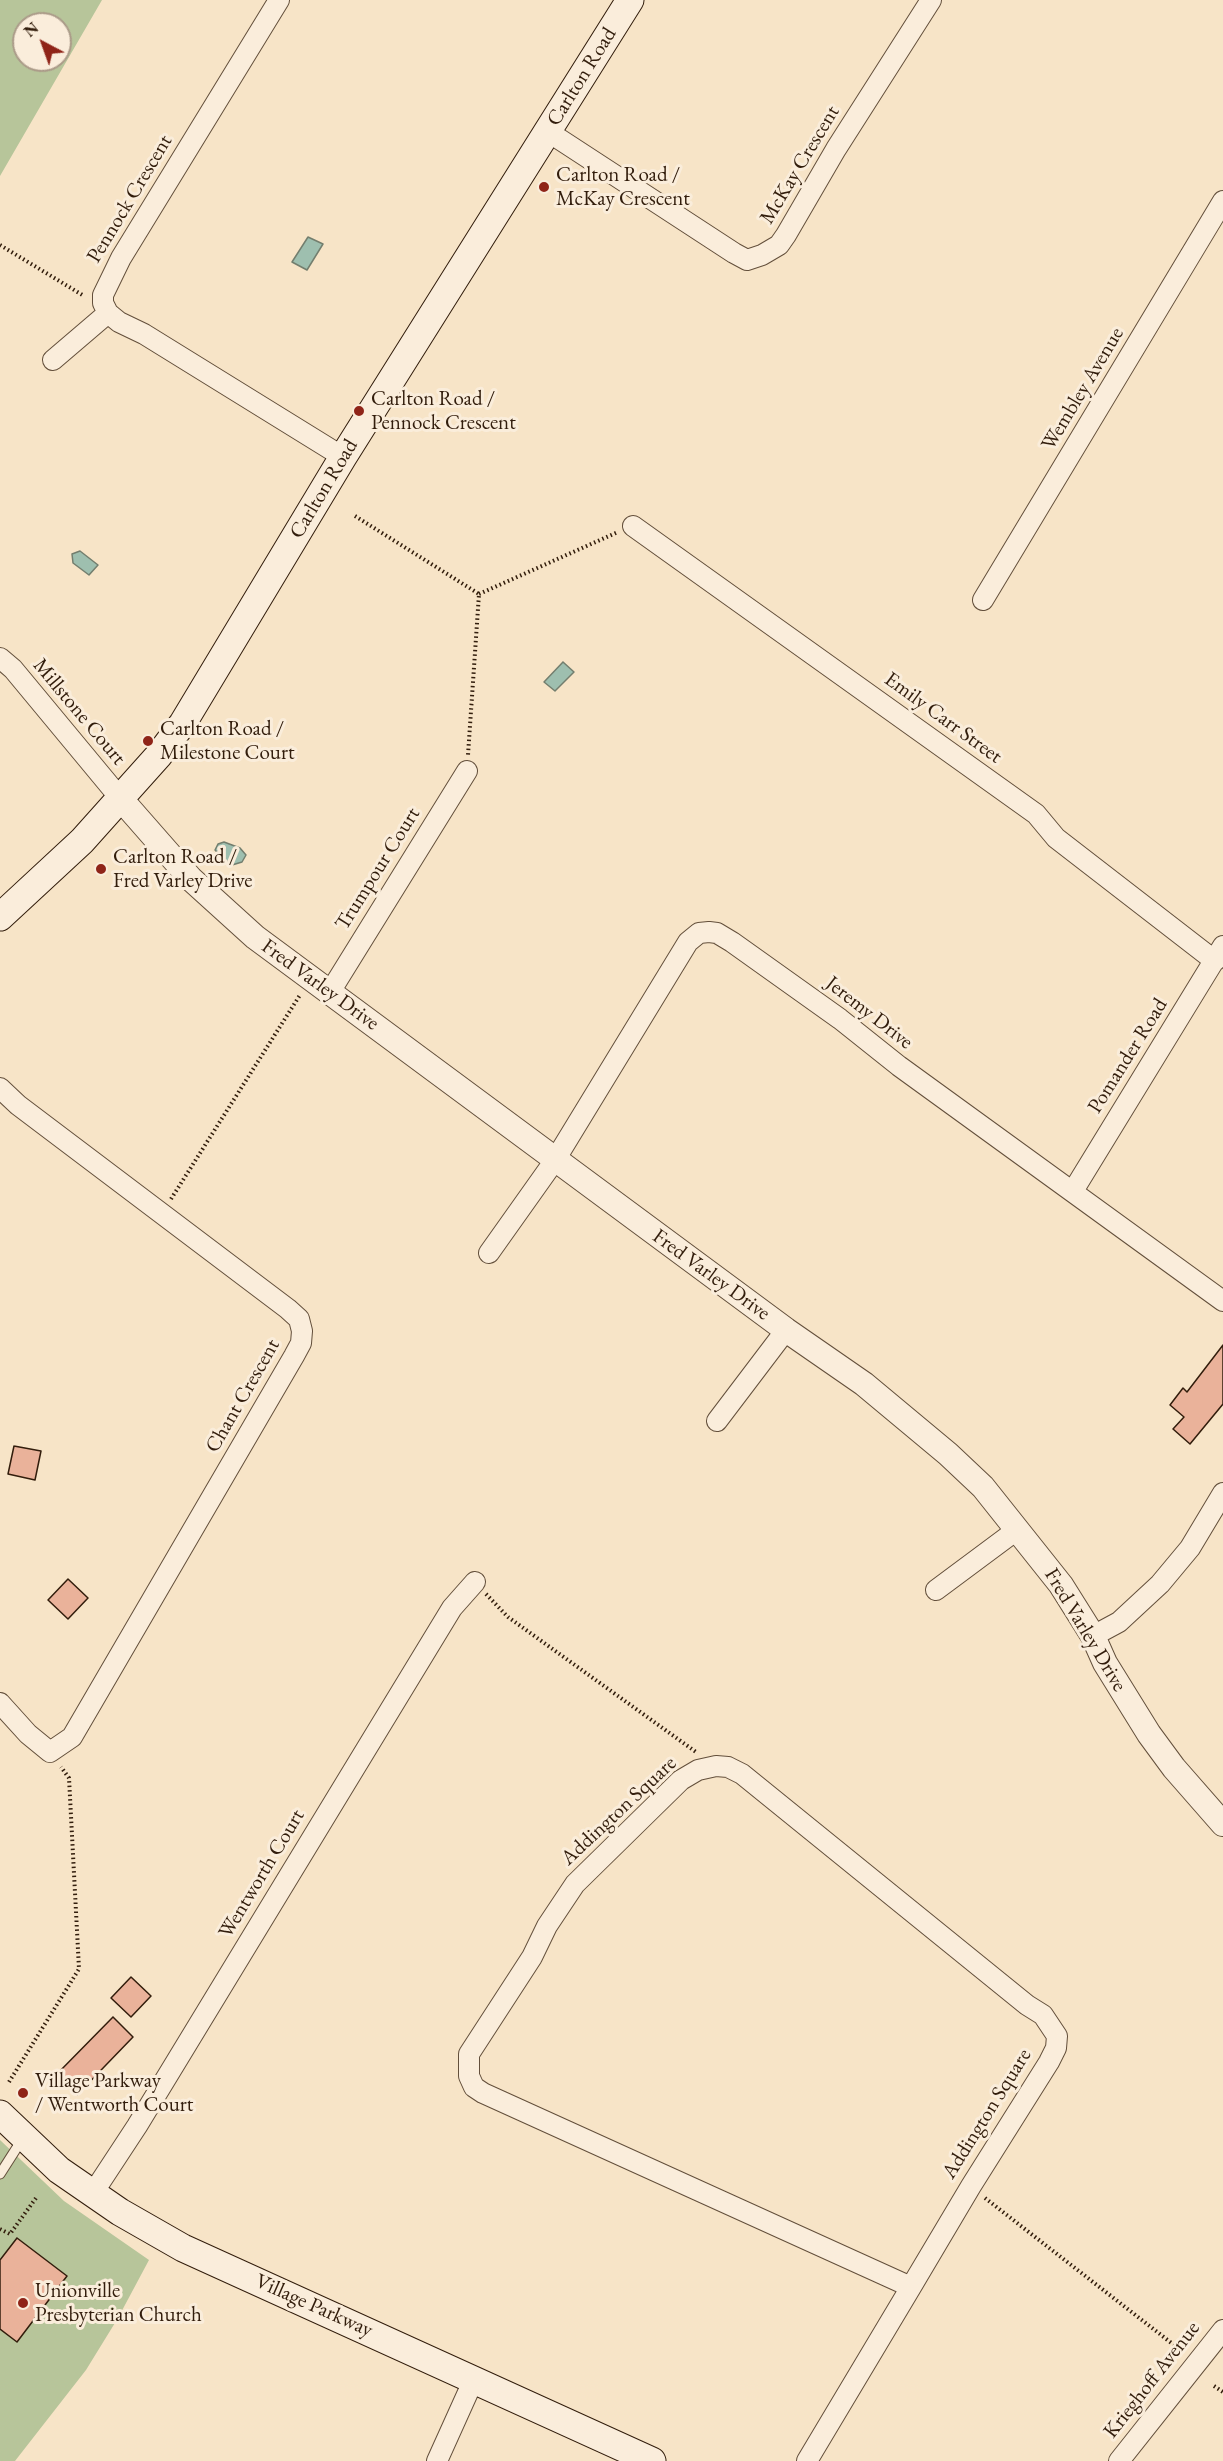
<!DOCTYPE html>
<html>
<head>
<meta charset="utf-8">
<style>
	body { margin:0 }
	#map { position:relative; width:1223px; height:2461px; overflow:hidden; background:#f7e4c7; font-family:"EB Garamond",serif }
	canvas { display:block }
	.north { position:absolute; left:12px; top:12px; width:60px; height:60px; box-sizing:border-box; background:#faeddb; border:2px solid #aa9a88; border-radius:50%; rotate:319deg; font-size:16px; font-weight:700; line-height:24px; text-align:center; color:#321d0c }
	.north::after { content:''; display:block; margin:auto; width:21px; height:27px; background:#8f2418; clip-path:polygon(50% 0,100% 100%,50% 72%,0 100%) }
</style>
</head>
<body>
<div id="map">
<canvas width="1223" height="2461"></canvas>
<div class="north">N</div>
</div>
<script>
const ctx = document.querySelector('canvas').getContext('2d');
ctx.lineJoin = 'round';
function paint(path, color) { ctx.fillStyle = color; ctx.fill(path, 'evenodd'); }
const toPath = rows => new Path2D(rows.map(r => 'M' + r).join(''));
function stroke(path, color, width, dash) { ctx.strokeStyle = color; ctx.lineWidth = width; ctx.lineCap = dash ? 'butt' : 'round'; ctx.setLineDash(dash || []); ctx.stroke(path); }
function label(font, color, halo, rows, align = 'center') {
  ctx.font = font + ' "EB Garamond",serif'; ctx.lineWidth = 6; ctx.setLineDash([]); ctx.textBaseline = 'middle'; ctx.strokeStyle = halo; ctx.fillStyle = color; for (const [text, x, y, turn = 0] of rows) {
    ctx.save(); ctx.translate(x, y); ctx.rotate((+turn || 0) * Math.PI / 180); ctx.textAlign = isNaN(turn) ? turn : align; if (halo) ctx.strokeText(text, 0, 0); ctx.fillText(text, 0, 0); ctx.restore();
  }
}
paint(toPath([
	[0,0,102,0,0,176],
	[24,24,60,24,60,60,24,60],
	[0,2140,64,2201,149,2260,118,2318,86,2370,15,2461,0,2461]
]), '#b7c59a');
const water = toPath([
	[308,237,323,244,307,270,292,262,308,237],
	[80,551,98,565,89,575,73,563,72,554,80,551],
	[563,662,574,672,555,691,544,682,563,662],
	[224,842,240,848,246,855,242,862,232,865,221,856,215,850,218,844,224,842]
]);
paint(water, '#9ebfaf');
stroke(water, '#737e6e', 1.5);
const building = toPath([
	[1223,1345,1223,1404,1190,1444,1173,1429,1184,1417,1170,1405,1183,1388,1187,1392,1223,1345],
	[14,1446,41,1451,35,1480,8,1474,14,1446],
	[68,1579,88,1598,68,1619,48,1600,68,1579],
	[131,1977,151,1996,131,2017,111,1998,131,1977],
	[113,2017,133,2037,77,2095,56,2075,113,2017],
	[17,2238,67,2276,17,2342,0,2329,0,2260,17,2238]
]);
paint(building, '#eab29a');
stroke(building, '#321d0c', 1.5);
const service = toPath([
	[0,2174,23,2138]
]);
const minor = toPath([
	[279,0,121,258,103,295,103,303,108,313,119,322,144,334,343,457],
	[547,131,734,253,747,260,762,255,779,245,786,235,836,149,931,0],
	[53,360,108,313],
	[633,526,1036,814,1056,838,1215,961],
	[983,600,1223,201],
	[0,658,13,669,120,798],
	[330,992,467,771],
	[0,1088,18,1105,288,1309,299,1319,302,1331,301,1343,294,1356,72,1737,50,1752,28,1734,0,1703],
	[1073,1191,1223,946],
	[489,1253,555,1160,688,942,699,933,709,932,717,933,732,942,840,1019,899,1066,1223,1301],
	[717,1421,786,1330],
	[936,1590,1018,1529],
	[1093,1636,1119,1622,1160,1584,1190,1548,1223,1493],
	[93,2193,137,2126,452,1608,475,1582],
	[437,2461,474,2379],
	[807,2461,911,2287,971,2186,1049,2062,1056,2048,1057,2036,1043,2015,1027,2005,742,1774,728,1767,716,1766,698,1770,681,1780,575,1884,547,1926,532,1957,469,2054,469,2076,474,2087,483,2093,911,2287],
	[1119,2461,1223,2330]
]);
const tertiary = toPath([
	[120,798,191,879,255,937,786,1330,864,1384,948,1454,983,1487,1061,1585,1093,1636,1105,1663,1149,1734,1174,1768,1223,1824]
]);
const secondary = toPath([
	[0,917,82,841,159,755,183,723,343,457,630,0],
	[0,2114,59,2170,120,2212,183,2248,652,2461]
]);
stroke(service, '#634f3b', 11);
stroke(minor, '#634f3b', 22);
stroke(tertiary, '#634f3b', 26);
stroke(secondary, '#321d0c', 29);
stroke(toPath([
	[0,245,84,296],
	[355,516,479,594,468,755],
	[479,594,618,532],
	[171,1199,300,995],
	[486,1594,508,1617,696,1752],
	[9,2082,79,1969,69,1778,61,1767],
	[985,2198,1183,2352],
	[0,2229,10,2234,36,2198],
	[1214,2386,1223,2392]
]), '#321d0c', 4, [1.5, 3]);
stroke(service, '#faeddb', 9);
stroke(minor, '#faeddb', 20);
stroke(tertiary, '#faeddb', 24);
stroke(secondary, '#faeddb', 27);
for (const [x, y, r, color] of [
	[544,187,6,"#8f2418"],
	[359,411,6,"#8f2418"],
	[148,741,6,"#8f2418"],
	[101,869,6,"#8f2418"],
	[23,2093,6,"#8f2418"],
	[23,2303,6,"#8f2418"]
]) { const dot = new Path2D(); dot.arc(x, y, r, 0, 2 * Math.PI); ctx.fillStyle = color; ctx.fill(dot); stroke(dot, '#faeddb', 2); }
label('21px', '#321d0c', '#faeddb', [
	["Carlton Road",582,77,-58],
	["McKay Crescent",800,165,-59],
	["Pennock Crescent",130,199,-59],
	["Wembley Avenue",1083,389,-59],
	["Carlton Road",324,489,-59],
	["Millstone Court",79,712,50],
	["Emily Carr Street",943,718,36],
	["Trumpour Court",378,869,-58],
	["Fred Varley Drive",320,985,36],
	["Jeremy Drive",869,1013,38],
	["Pomander Road",1128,1056,-58],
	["Fred Varley Drive",711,1275,36],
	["Chant Crescent",243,1396,-60],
	["Fred Varley Drive",1085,1630,59],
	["Addington Square",619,1811,-43],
	["Wentworth Court",262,1874,-59],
	["Addington Square",987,2114,-58],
	["Village Parkway",314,2306,24],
	["Krieghoff Avenue",1152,2380,-52]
]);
label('21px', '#321d0c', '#faeddb', [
	["Carlton Road /",556,175],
	["McKay Crescent",556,199],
	["Carlton Road /",371,399],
	["Pennock Crescent",371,423],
	["Carlton Road /",160,729],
	["Milestone Court",160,753],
	["Carlton Road /",113,857],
	["Fred Varley Drive",113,881],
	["Village Parkway",35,2081],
	["/ Wentworth Court",35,2105],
	["Unionville",35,2291],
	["Presbyterian Church",35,2315]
], 'left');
</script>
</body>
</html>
